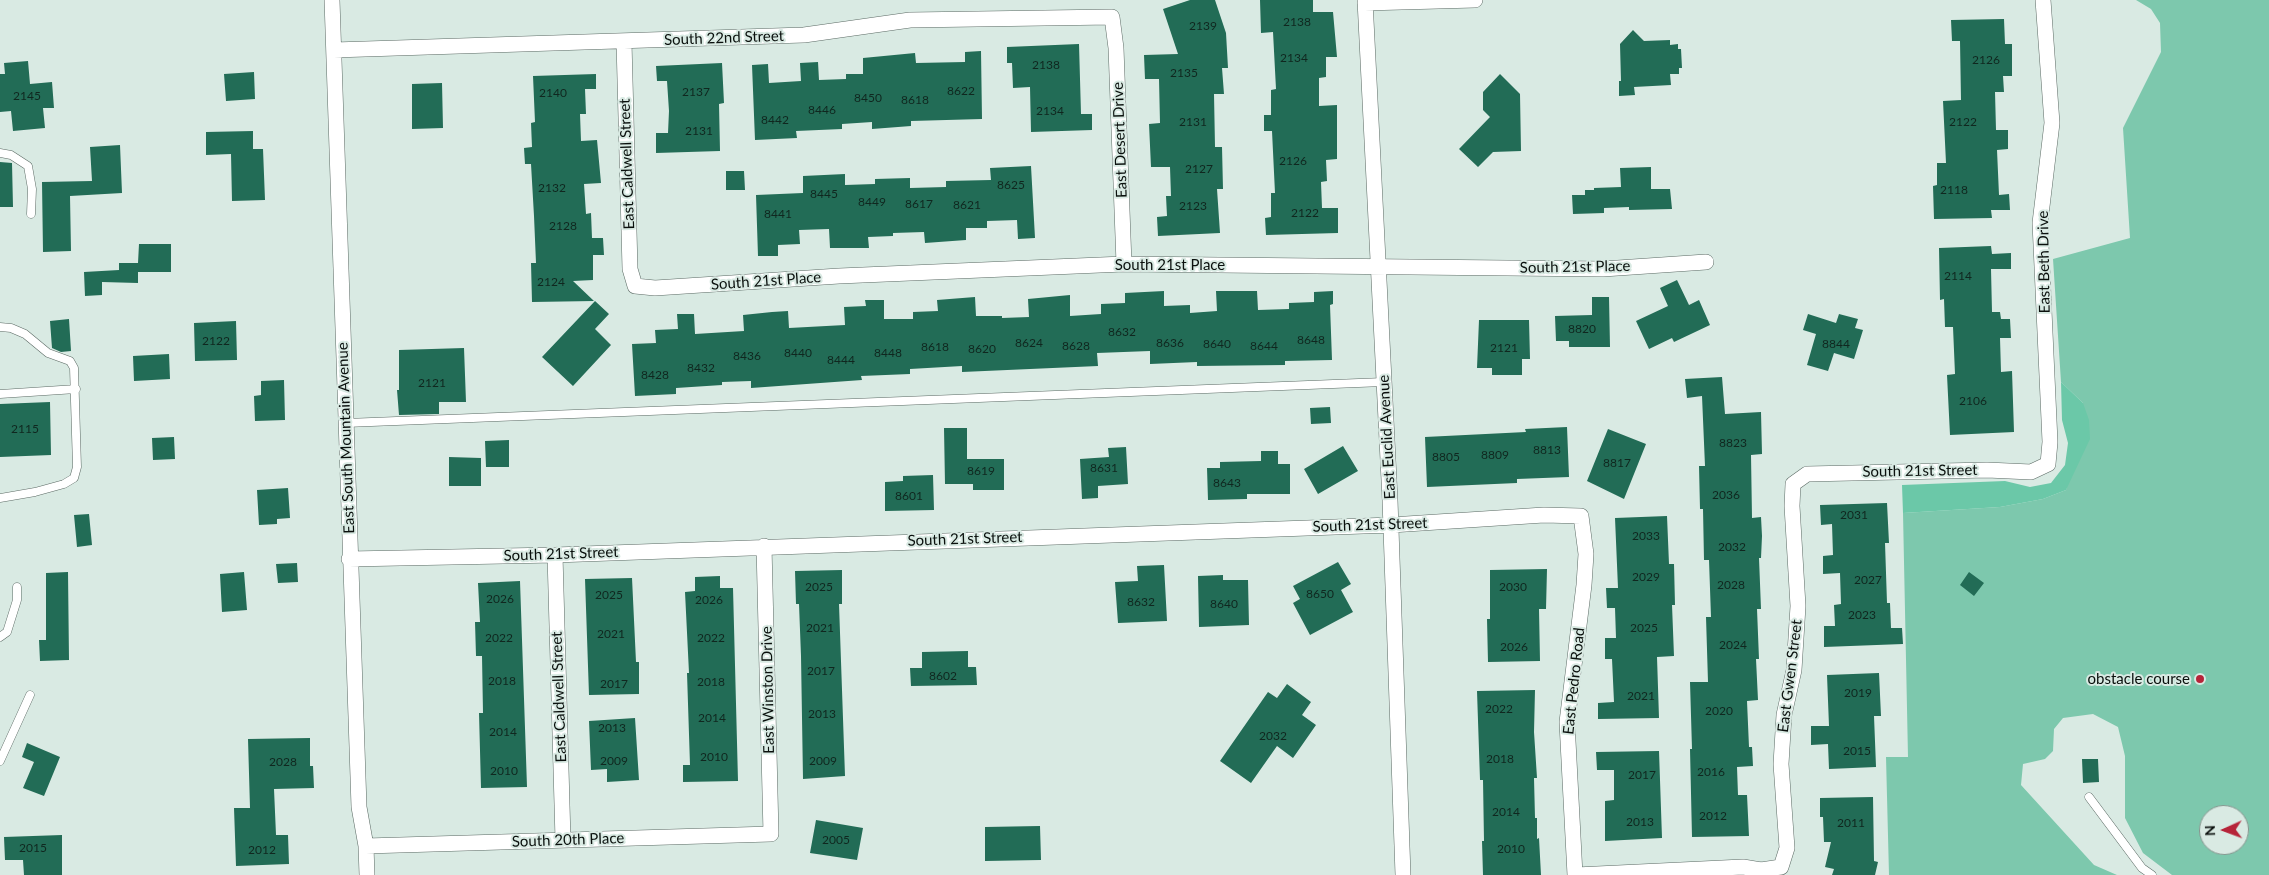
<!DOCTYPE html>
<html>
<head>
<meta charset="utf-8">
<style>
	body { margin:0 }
	#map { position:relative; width:2269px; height:875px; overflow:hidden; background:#d9eae3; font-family:Lato,sans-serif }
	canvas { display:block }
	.north { position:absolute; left:2199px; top:805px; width:50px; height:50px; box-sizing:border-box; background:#d9eae3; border:1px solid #86938d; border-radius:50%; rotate:268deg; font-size:14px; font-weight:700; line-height:20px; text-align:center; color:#0a100d }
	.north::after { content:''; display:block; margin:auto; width:18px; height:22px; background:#b62439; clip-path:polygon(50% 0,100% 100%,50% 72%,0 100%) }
</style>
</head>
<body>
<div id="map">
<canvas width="2269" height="875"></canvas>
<div class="north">N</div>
</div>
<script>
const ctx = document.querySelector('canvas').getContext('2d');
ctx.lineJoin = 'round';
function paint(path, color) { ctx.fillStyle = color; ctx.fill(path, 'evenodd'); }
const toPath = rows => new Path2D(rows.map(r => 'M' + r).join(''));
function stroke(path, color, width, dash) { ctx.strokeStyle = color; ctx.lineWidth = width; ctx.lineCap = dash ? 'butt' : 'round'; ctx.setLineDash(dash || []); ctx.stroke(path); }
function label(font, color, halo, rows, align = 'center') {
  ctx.font = font + ' Lato,sans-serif'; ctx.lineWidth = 4; ctx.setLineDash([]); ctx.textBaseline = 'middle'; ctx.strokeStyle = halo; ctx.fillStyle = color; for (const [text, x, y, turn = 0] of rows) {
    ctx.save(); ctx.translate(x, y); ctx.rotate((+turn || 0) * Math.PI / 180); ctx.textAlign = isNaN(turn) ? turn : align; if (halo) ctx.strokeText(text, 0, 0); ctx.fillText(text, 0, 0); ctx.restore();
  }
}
paint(toPath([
	[2136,0,2269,0,2269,875,2172,875,2143,853,2125,818,2125,756,2118,727,2093,714,2063,718,2054,729,2053,751,2045,759,2023,764,2021,785,2094,865,2117,875,1889,875,1886,757,1908,757,1903,513,2000,507,2043,499,2066,490,2083,403,2061,382,2053,259,2130,238,2123,128,2161,52,2160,23,2151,9],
	[2209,815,2239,815,2239,845,2209,845]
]), '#7dc8ad');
paint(toPath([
	[2061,382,2083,403,2089,420,2090,439,2066,490,2043,499,2000,507,1903,513,1902,485,2005,481,2030,487,2051,483,2065,465,2068,443,2062,420]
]), '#6bc8a8');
paint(toPath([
	[1190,0,1215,0,1226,33,1228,68,1222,68,1224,94,1214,94,1215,147,1222,147,1223,189,1217,189,1220,233,1158,236,1157,217,1167,216,1166,196,1171,196,1170,167,1151,167,1149,124,1160,123,1159,79,1145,79,1144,55,1178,54,1163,9],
	[1260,0,1313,0,1313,12,1333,12,1337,57,1326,57,1326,77,1319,78,1319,106,1337,105,1337,159,1326,160,1327,181,1321,182,1322,208,1338,208,1338,233,1266,235,1265,218,1271,217,1271,193,1275,193,1272,131,1264,131,1264,115,1271,115,1271,90,1276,89,1273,32,1261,33],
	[2004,19,2005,44,2012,44,2012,76,2003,76,2004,92,1995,92,1996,130,2008,130,2008,149,1997,150,1999,195,2009,194,2010,210,1991,210,1992,218,1934,219,1933,186,1937,185,1937,163,1946,163,1943,101,1961,100,1960,41,1952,41,1951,20],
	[1633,30,1644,41,1670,40,1670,45,1678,44,1678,49,1681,49,1682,68,1679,68,1679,74,1670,74,1671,85,1634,87,1635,95,1619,96,1619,81,1621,81,1620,44],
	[1079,44,1081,114,1092,114,1092,130,1031,132,1030,87,1013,88,1012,63,1007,63,1007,47],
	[981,51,982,119,911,121,911,126,872,129,872,122,842,124,842,129,796,131,797,138,755,140,752,65,768,64,769,83,801,81,800,63,818,62,819,80,846,79,846,74,863,74,863,58,915,53,916,63,965,62,965,52],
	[28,61,30,84,52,82,54,108,43,108,45,128,13,131,11,111,0,112,0,74,5,74,4,63],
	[722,63,724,103,719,104,720,151,656,153,656,133,668,133,669,111,667,81,657,81,656,66],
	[254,72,255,99,226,101,224,74],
	[596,74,596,89,585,89,586,114,580,114,581,141,597,140,601,183,584,184,586,214,591,213,592,238,603,238,604,255,593,255,593,280,573,281,594,301,532,302,531,263,536,263,534,216,531,164,525,164,524,148,532,147,531,123,535,122,533,76],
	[1500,74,1520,94,1521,151,1493,152,1478,167,1459,149,1490,117,1483,110,1483,92],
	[442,83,443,128,412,129,412,84],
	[253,131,253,149,263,149,265,200,232,201,231,154,206,155,206,132],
	[120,145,122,193,70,196,71,251,43,252,42,182,92,181,90,147],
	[0,162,12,163,13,207,0,207],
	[1031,166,1035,238,1018,239,1017,220,987,221,987,228,966,228,966,240,925,243,924,232,893,233,893,236,868,237,869,248,830,248,829,229,799,230,800,244,778,245,778,256,758,256,756,195,803,193,803,176,845,174,845,185,875,184,875,179,910,178,910,188,946,187,946,181,991,180,990,168],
	[1651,167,1651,189,1670,189,1672,209,1629,210,1629,207,1604,208,1604,213,1573,214,1572,195,1585,195,1585,190,1594,190,1594,188,1621,187,1620,168],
	[726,171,744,171,745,190,726,190],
	[139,244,171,244,171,272,138,272,138,283,102,282,102,295,85,296,84,272,119,270,119,263,138,263],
	[1991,246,1992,254,2011,253,2011,269,1991,269,1992,312,2000,312,2001,319,2010,319,2011,338,2000,338,2001,372,2012,371,2014,432,1950,435,1947,375,1955,374,1953,327,1945,327,1944,299,1940,300,1939,248],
	[1677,280,1689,305,1699,300,1710,325,1674,342,1672,338,1649,349,1636,321,1668,306,1660,288],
	[1164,291,1164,306,1190,305,1190,313,1217,311,1216,291,1257,291,1258,310,1289,309,1289,303,1314,302,1314,292,1333,291,1333,304,1330,305,1332,360,1285,361,1285,365,1197,366,1197,362,1150,364,1150,351,1097,353,1098,366,962,372,962,366,910,369,910,374,861,376,862,380,751,388,751,381,722,382,722,385,676,388,676,394,635,396,632,344,656,343,655,330,678,329,677,314,694,314,695,334,744,331,743,315,772,312,788,311,789,328,845,325,844,307,866,306,865,300,884,300,884,319,913,319,913,312,938,311,937,300,975,297,976,316,1002,316,1002,318,1029,317,1028,299,1070,295,1070,316,1101,314,1101,304,1125,303,1125,293],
	[1592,297,1609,297,1610,347,1569,347,1569,341,1556,341,1555,316,1592,315],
	[595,301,609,314,595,329,611,345,573,386,542,357],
	[1808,314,1836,323,1839,314,1858,319,1855,328,1863,330,1854,359,1834,353,1828,371,1807,365,1816,334,1803,330],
	[69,319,71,351,61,352,52,348,50,321],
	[1479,320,1529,320,1530,359,1522,359,1522,375,1492,375,1492,368,1477,368],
	[236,321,237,360,195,361,194,323],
	[464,348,466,402,439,402,439,414,399,415,397,390,399,390,399,350],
	[169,354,170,379,134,381,133,356],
	[1722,377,1725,414,1761,412,1762,454,1751,455,1752,518,1761,517,1762,536,1761,558,1759,558,1761,609,1757,609,1759,659,1756,659,1758,700,1747,701,1749,747,1752,747,1753,766,1737,767,1738,795,1747,795,1749,836,1692,837,1690,749,1692,749,1690,682,1708,682,1706,617,1711,617,1709,560,1704,560,1703,509,1700,509,1699,466,1705,466,1702,396,1687,398,1685,379],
	[284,380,285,420,255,421,254,396,261,395,261,381],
	[50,402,51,455,0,457,0,404],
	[1330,407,1331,423,1311,424,1310,408],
	[1567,427,1569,477,1517,479,1517,483,1427,487,1425,437,1526,432,1525,429],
	[944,428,967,428,967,459,1004,459,1004,490,973,490,973,484,945,484],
	[1608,429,1646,444,1624,499,1587,481],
	[174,437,175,459,153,460,152,438],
	[509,440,509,467,486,467,485,441],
	[1343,446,1358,471,1318,494,1304,469],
	[1126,447,1128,484,1098,486,1098,498,1082,499,1080,459,1109,457,1108,448],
	[1261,451,1278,451,1278,464,1290,464,1290,494,1247,494,1247,499,1208,500,1207,468,1220,468,1220,462,1261,461],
	[449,457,481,458,481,486,449,486],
	[933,475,934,510,885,511,885,482,903,481,903,476],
	[288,488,290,518,277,519,277,524,259,525,257,490],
	[1887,503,1889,543,1885,543,1887,603,1890,603,1891,628,1902,628,1903,644,1824,647,1824,626,1835,626,1834,605,1841,604,1840,573,1823,574,1823,556,1833,555,1832,524,1821,525,1820,505],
	[89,514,92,545,77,547,74,515],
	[1667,516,1669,564,1674,564,1675,605,1672,605,1674,656,1657,657,1659,718,1598,719,1598,703,1614,702,1612,659,1605,659,1605,638,1616,638,1615,608,1607,608,1606,588,1618,588,1615,518],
	[1338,562,1351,584,1341,590,1353,612,1310,635,1293,603,1300,599,1293,586],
	[297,563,298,582,278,583,276,564],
	[1164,565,1167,621,1118,623,1115,582,1138,581,1137,566],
	[1547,569,1546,609,1539,609,1540,661,1488,662,1487,619,1490,619,1490,570],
	[842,570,842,604,839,604,845,776,803,779,801,656,799,604,796,604,795,571],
	[68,572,69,660,40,661,39,640,46,640,46,573],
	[244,572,247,610,222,612,220,574],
	[1969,572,1984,583,1974,596,1960,585],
	[1223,575,1223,580,1248,580,1249,625,1199,627,1198,576],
	[720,576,720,588,733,588,738,781,683,782,683,765,690,765,687,673,689,673,685,592,695,591,695,577],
	[632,578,636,662,639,662,639,694,589,695,585,579],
	[520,581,527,787,481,788,479,713,483,713,482,656,476,656,475,622,480,622,478,583],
	[968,651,968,667,976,667,977,685,911,686,910,668,922,668,922,652],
	[1879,673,1881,716,1874,716,1876,767,1829,769,1828,744,1811,745,1811,726,1829,726,1827,675],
	[1287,684,1311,702,1302,715,1316,725,1293,758,1277,746,1251,783,1220,761,1268,692,1277,698],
	[1535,690,1534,732,1537,778,1534,778,1535,818,1537,818,1537,839,1539,838,1541,875,1483,875,1482,841,1484,841,1483,780,1480,780,1477,691],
	[635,718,639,780,607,782,607,769,591,770,589,721],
	[310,738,310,766,313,766,314,788,274,789,276,835,288,835,289,864,236,866,234,808,250,808,248,739],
	[27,743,60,757,44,796,23,788,34,762,22,757],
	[1659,751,1662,838,1605,841,1605,801,1614,800,1614,770,1597,770,1596,752],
	[2082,759,2098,759,2099,782,2083,783],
	[1873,797,1874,861,1878,862,1875,875,1832,875,1834,869,1825,867,1831,842,1824,842,1823,817,1820,817,1820,798],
	[816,820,863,828,857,860,810,853],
	[1040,826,1041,860,985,861,985,827],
	[62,835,62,875,24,875,23,860,5,860,4,837]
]), '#226c56');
const lane = toPath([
	[0,153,11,155,28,166,32,189,31,214],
	[0,327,11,328,25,334,48,353,70,361,74,368,77,467,74,478,64,484,35,492,0,498],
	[0,394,76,389],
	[346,423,1384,382],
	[0,637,7,632,17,600,17,587],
	[0,761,30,695],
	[2089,797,2142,868,2152,875]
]);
const street = toPath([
	[332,0,359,807,366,846,367,875],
	[1365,0,1390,500,1403,875],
	[1365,3,1475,0],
	[624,42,630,269,635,286,655,288,839,276,1124,264,1603,269,1706,262],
	[334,50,804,35,910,20,1112,17,1116,48,1124,264],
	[555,555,563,840],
	[349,559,555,555,1391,525,1544,515,1581,516,1586,554,1584,585,1567,722,1575,875],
	[366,846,771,834,764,546],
	[1576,875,1743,867,1761,870,1781,867,1787,848,1781,764,1784,715,1794,670,1798,606,1792,506,1793,484,1807,474,1987,470,2031,472,2048,464,2050,442,2040,223,2052,123,2043,0]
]);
stroke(lane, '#5b6a64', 9);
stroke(street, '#5b6a64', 16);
stroke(lane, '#fff', 8);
stroke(street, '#fff', 15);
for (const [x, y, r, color] of [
	[2200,679,5,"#b62439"]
]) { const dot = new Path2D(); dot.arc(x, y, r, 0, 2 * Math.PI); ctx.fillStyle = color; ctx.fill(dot); stroke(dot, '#d9eae3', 2); }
label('12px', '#10271f', null, [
	["2138",1297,22],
	["2139",1203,26],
	["2134",1294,58],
	["2126",1986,60],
	["2138",1046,65],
	["2135",1184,73],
	["8622",961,91],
	["2137",696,92],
	["2140",553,93],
	["2145",27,96],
	["8450",868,98],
	["8618",915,100],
	["8446",822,110],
	["2134",1050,111],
	["8442",775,120],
	["2131",1193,122],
	["2122",1963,122],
	["2131",699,131],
	["2126",1293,161],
	["2127",1199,169],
	["8625",1011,185],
	["2132",552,188],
	["2118",1954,190],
	["8445",824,194],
	["8449",872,202],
	["8617",919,204],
	["8621",967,205],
	["2123",1193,206],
	["2122",1305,213],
	["8441",778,214],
	["2128",563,226],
	["2114",1958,276],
	["2124",551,282],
	["8820",1582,329],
	["8632",1122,332],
	["8648",1311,340],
	["2122",216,341],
	["8624",1029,343],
	["8636",1170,343],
	["8640",1217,344],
	["8844",1836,344],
	["8628",1076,346],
	["8644",1264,346],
	["8618",935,347],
	["2121",1504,348],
	["8620",982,349],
	["8440",798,353],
	["8448",888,353],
	["8436",747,356],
	["8444",841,360],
	["8432",701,368],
	["8428",655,375],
	["2121",432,383],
	["2106",1973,401],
	["2115",25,429],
	["8823",1733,443],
	["8813",1547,450],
	["8809",1495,455],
	["8805",1446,457],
	["8817",1617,463],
	["8631",1104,468],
	["8619",981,471],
	["8643",1227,483],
	["2036",1726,495],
	["8601",909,496],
	["2031",1854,515],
	["2033",1646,536],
	["2032",1732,547],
	["2029",1646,577],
	["2027",1868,580],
	["2028",1731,585],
	["2025",819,587],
	["2030",1513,587],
	["8650",1320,594],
	["2025",609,595],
	["2026",500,599],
	["2026",709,600],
	["8632",1141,602],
	["8640",1224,604],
	["2023",1862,615],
	["2021",820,628],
	["2025",1644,628],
	["2021",611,634],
	["2022",499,638],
	["2022",711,638],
	["2024",1733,645],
	["2026",1514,647],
	["2017",821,671],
	["8602",943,676],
	["2018",502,681],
	["2018",711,682],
	["2017",614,684],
	["2019",1858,693],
	["2021",1641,696],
	["2022",1499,709],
	["2020",1719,711],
	["2013",822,714],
	["2014",712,718],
	["2013",612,728],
	["2014",503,732],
	["2032",1273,736],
	["2015",1857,751],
	["2010",714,757],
	["2018",1500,759],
	["2009",614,761],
	["2009",823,761],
	["2028",283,762],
	["2010",504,771],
	["2016",1711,772],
	["2017",1642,775],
	["2014",1506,812],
	["2012",1713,816],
	["2013",1640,822],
	["2011",1851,823],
	["2005",836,840],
	["2015",33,848],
	["2010",1511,849],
	["2012",262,850]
]);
label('15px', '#0a100d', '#d9eae3', [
	["South 22nd Street",724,38,-2],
	["East Desert Drive",1120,140,-92],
	["East Caldwell Street",627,164,-92],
	["East Beth Drive",2044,262,-91],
	["South 21st Place",1170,265],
	["South 21st Place",1575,267,-1],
	["South 21st Place",766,281,-4],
	["East Euclid Avenue",1387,437,-93],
	["East South Mountain Avenue",346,438,-92],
	["South 21st Street",1920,471,-1],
	["South 21st Street",1370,525,-2],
	["South 21st Street",965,539,-2],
	["South 21st Street",561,554,-2],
	["East Gwen Street",1790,676,-83],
	["East Pedro Road",1574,681,-84],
	["East Winston Drive",768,690,-91],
	["East Caldwell Street",559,697,-92],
	["South 20th Place",568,840,-2]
]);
label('15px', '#0a100d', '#d9eae3', [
	["obstacle course",2190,679]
], 'right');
</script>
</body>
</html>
